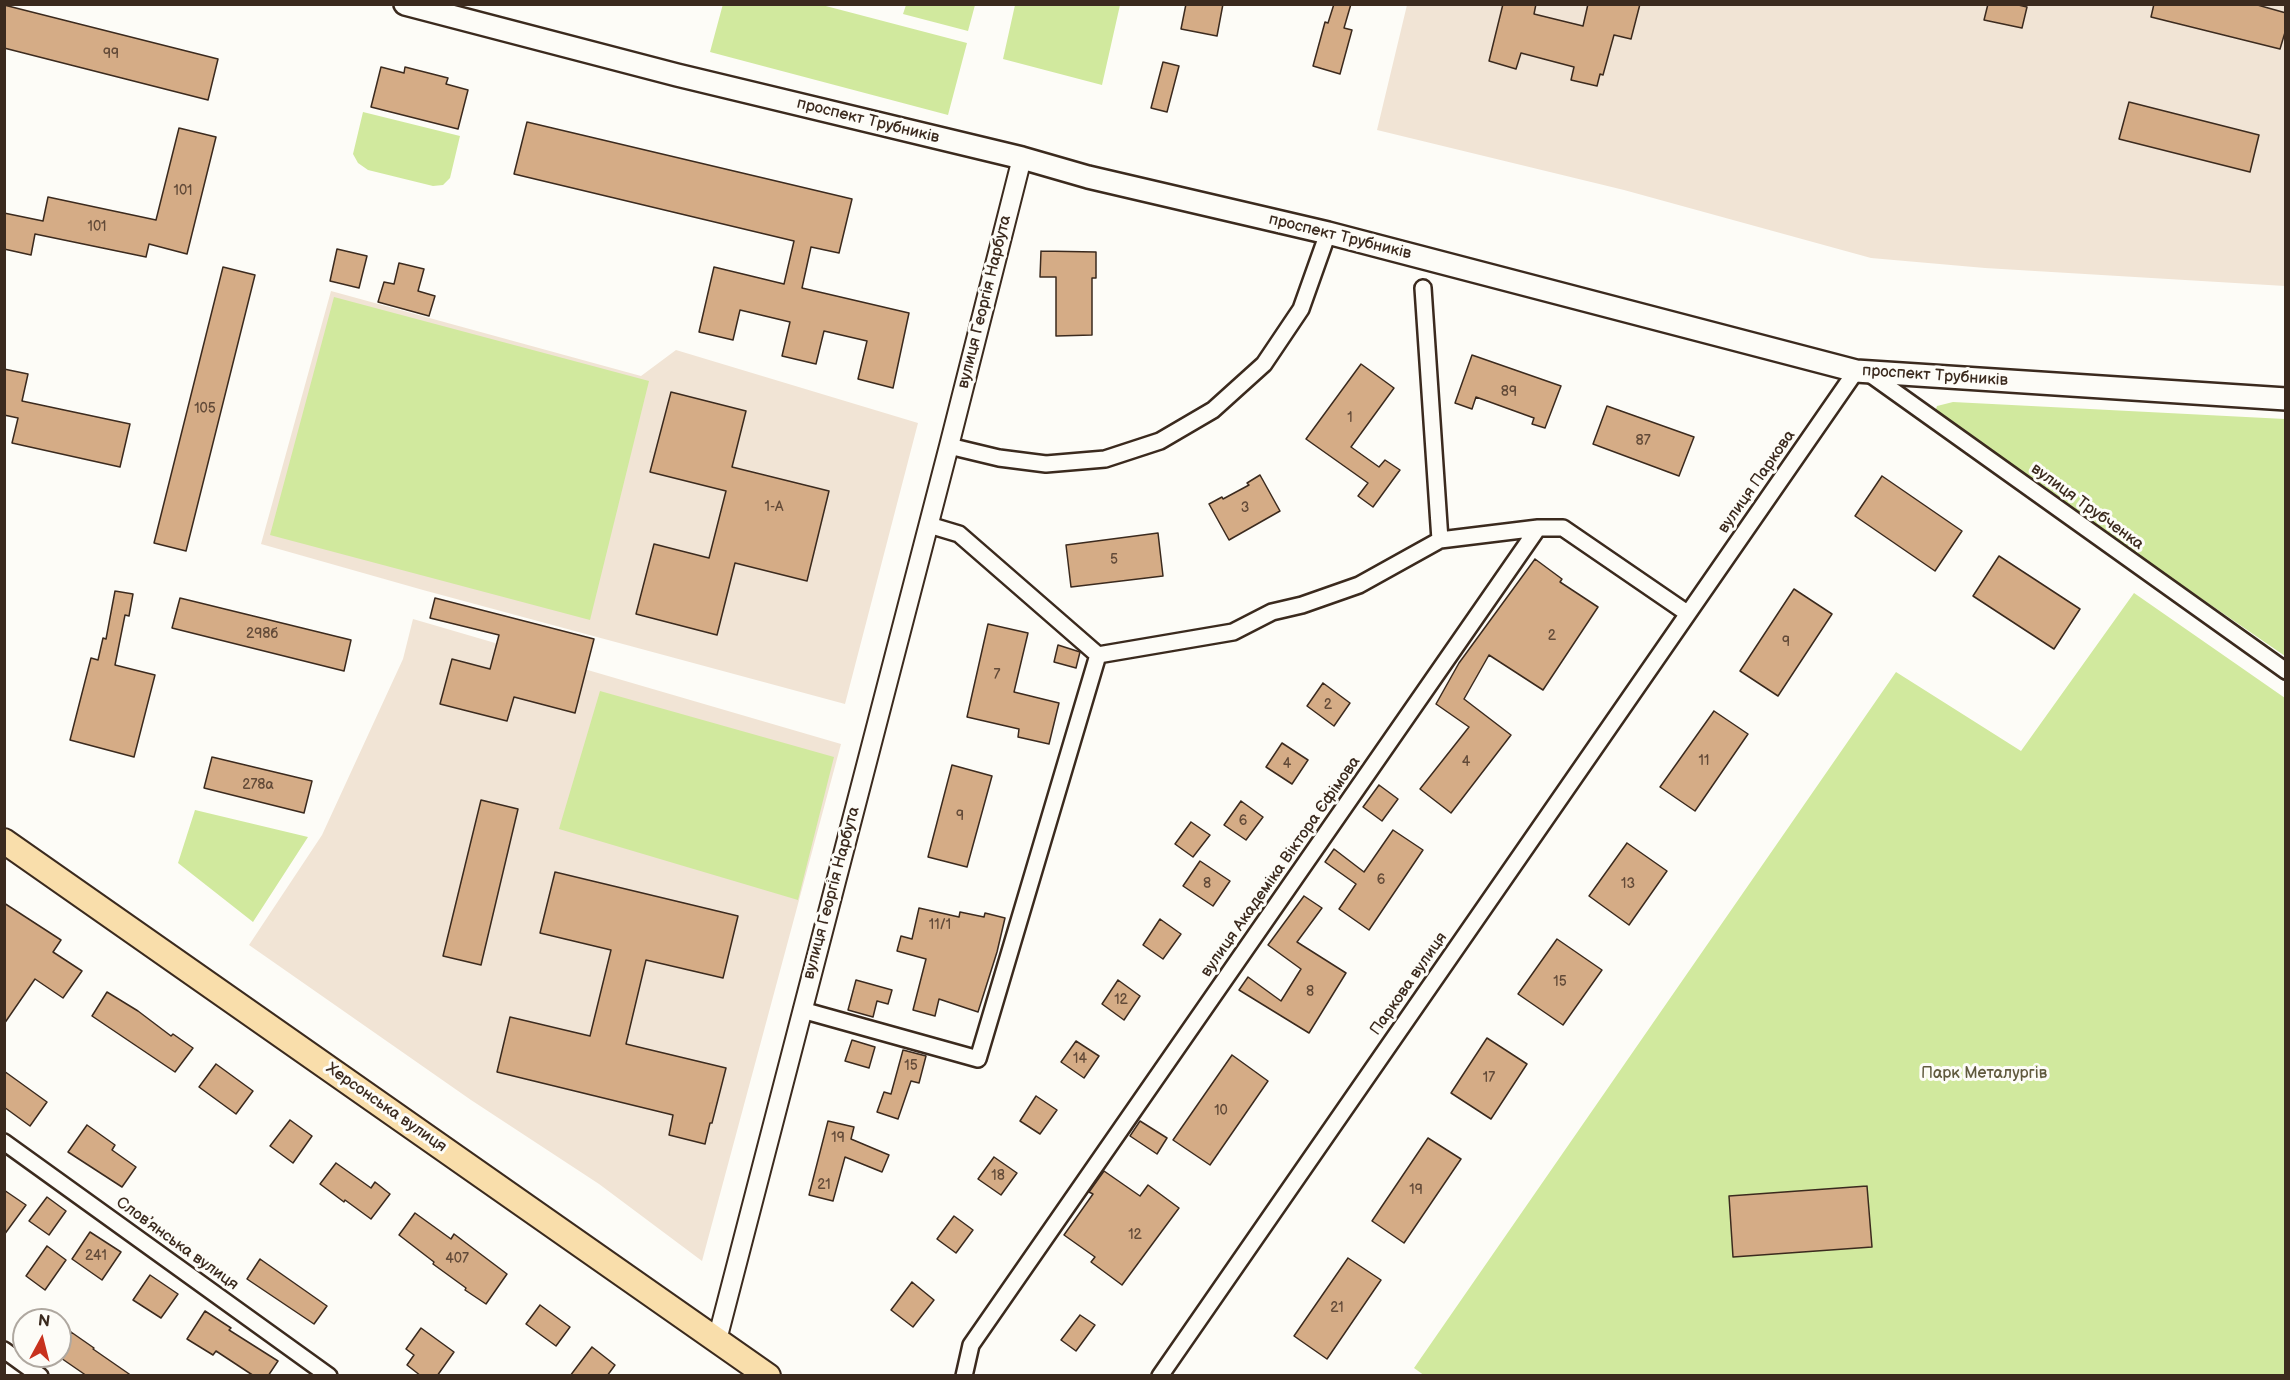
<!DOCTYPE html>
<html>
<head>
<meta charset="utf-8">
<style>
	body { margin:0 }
	#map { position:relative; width:2290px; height:1380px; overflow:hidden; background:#fdfcf7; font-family:"Balsamiq Sans",sans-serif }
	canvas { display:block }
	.frame { position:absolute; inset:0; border:6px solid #3b2a1e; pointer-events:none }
	.north { position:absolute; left:12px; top:1308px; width:60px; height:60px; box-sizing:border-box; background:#fdfcf7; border:2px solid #afa8a0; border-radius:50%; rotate:7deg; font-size:16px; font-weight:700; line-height:24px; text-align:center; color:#3b2a1e }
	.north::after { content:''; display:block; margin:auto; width:21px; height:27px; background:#c8321e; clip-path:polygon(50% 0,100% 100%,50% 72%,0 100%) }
</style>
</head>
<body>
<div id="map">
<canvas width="2290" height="1380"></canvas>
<div class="frame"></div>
<div class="north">N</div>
</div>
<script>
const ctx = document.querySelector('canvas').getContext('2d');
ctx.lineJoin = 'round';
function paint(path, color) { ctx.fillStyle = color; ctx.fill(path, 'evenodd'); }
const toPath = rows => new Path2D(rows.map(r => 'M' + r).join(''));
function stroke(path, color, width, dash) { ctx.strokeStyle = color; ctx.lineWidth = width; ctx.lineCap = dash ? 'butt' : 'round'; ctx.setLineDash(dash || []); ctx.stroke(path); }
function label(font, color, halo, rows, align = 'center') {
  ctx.font = font + ' "Balsamiq Sans",sans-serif'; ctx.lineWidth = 6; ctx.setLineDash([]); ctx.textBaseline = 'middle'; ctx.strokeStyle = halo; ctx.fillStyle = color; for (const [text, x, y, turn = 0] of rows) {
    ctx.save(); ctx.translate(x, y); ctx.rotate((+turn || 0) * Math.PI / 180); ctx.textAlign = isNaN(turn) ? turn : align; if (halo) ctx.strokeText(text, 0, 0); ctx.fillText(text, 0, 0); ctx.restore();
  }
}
paint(toPath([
	[1407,5,2285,5,2285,286,1985,268,1871,258,1624,190,1377,130],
	[331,291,641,376,676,350,918,423,845,704,423,590,261,544],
	[413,619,841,744,702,1261,599,1184,471,1100,249,945,322,835,403,659]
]), '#f1e4d5');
paint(toPath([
	[723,4,822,5,967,43,948,115,710,52],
	[906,5,906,4,975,5,968,31,903,14],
	[1015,5,1120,5,1102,85,1003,59],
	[363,112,460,136,450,178,443,185,433,186,368,170,358,163,353,154],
	[334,297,649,381,590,620,270,535],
	[1953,402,2285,419,2285,656,1940,419,1935,412,1937,406],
	[2134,593,2285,698,2285,1375,1425,1376,1414,1368,1896,672,2021,751],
	[600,691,834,757,798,900,559,829],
	[195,810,308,837,253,922,178,863]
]), '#d1e99e');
const building = toPath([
	[1186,4,1223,4,1217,36,1181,29,1186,4],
	[1334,4,1351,4,1344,28,1352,30,1340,74,1313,66,1325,22,1328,23,1334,4],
	[1503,4,1536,4,1534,14,1583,26,1588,4,1640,4,1631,39,1614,35,1603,75,1600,74,1597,86,1571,80,1574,67,1521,53,1516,69,1489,61,1503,4],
	[1988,4,2014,4,2027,7,2022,28,1984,20,1988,4],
	[2154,4,2254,4,2286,13,2286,29,2280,49,2151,17,2154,4],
	[4,5,218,59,208,100,4,48,4,5],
	[1163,62,1179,66,1167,112,1151,108,1163,62],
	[381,67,404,73,405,67,448,78,446,84,468,90,458,129,371,107,381,67],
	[2129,102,2259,135,2250,172,2119,139,2129,102],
	[527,122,852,199,839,253,811,247,802,288,909,313,893,388,858,379,867,341,824,331,816,364,782,356,790,322,740,310,733,340,699,332,714,267,784,284,794,241,514,174,527,122],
	[179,128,216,137,187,254,149,244,146,257,35,234,31,255,4,249,4,213,43,221,48,197,156,220,179,128],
	[337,249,367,256,359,288,330,281,337,249],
	[1041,251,1096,252,1096,278,1092,278,1092,335,1056,336,1056,277,1040,277,1041,251],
	[399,263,424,269,418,291,435,296,429,316,378,302,384,282,394,284,399,263],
	[223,267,255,275,186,551,154,543,223,267],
	[1472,355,1561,386,1545,428,1532,424,1534,418,1476,397,1472,409,1455,403,1472,355],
	[1361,364,1394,388,1351,447,1379,467,1385,460,1400,470,1373,507,1358,496,1368,483,1306,439,1361,364],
	[4,369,28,374,22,401,130,424,120,467,12,443,18,418,4,415,4,369],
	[671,392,746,411,732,467,829,491,807,581,735,563,717,635,636,614,654,544,709,558,726,491,650,472,671,392],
	[1607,406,1694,437,1679,476,1593,444,1607,406],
	[1260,475,1280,511,1229,540,1209,504,1222,497,1223,499,1249,485,1247,483,1260,475],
	[1882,476,1962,531,1935,571,1855,516,1882,476],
	[1158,533,1163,576,1071,587,1066,545,1158,533],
	[1999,556,2080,609,2054,649,1973,596,1999,556],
	[1535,559,1562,579,1560,582,1598,607,1543,690,1489,655,1464,699,1511,735,1451,813,1420,789,1469,727,1436,704,1459,663,1535,559],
	[1794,589,1832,614,1778,696,1740,671,1794,589],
	[115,591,133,594,129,616,125,615,115,665,155,675,134,757,70,740,91,658,98,660,103,638,106,639,115,591],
	[180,598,351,640,344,671,172,628,180,598],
	[435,598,594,639,575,713,514,697,507,721,440,704,452,659,490,669,499,635,430,618,435,598],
	[988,624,1028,633,1014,692,1059,703,1049,744,1018,737,1019,729,967,717,988,624],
	[1058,645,1080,652,1076,668,1054,662,1058,645],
	[1323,683,1350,703,1334,726,1307,706,1323,683],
	[1714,711,1748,734,1695,811,1660,787,1714,711],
	[1282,743,1308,760,1292,784,1266,767,1282,743],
	[212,757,312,781,304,813,204,788,212,757],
	[952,765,992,776,967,867,928,857,952,765],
	[1379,785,1398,799,1382,821,1363,807,1379,785],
	[481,800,518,809,481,965,443,956,481,800],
	[1241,801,1263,817,1246,840,1224,825,1241,801],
	[1191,822,1210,835,1193,857,1175,844,1191,822],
	[1393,830,1423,850,1369,930,1339,909,1356,884,1325,862,1334,849,1364,872,1393,830],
	[1627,843,1667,871,1629,925,1589,896,1627,843],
	[1200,861,1230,881,1213,906,1183,886,1200,861],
	[555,872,738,916,723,978,646,960,626,1044,726,1068,712,1123,710,1123,705,1144,669,1135,673,1115,497,1072,510,1017,590,1036,611,950,540,933,555,872],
	[1304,896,1322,908,1297,942,1346,973,1309,1033,1239,990,1248,977,1281,1001,1301,969,1268,945,1304,896],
	[4,903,61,940,53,952,82,971,63,998,35,979,4,1024,4,903],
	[919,908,959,917,960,912,984,917,985,913,1005,918,997,952,978,1012,939,999,935,1016,913,1010,926,959,897,951,901,936,912,939,919,908],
	[1160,919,1181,934,1163,959,1143,945,1160,919],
	[1557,939,1602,970,1563,1025,1518,994,1557,939],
	[856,980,892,990,888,1004,877,1001,873,1017,848,1010,856,980],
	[1118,980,1140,996,1124,1020,1102,1004,1118,980],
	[107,992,138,1011,171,1036,173,1034,193,1048,175,1072,92,1016,107,992],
	[1487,1038,1527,1064,1491,1119,1451,1093,1487,1038],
	[852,1040,875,1047,869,1068,845,1061,852,1040],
	[1076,1041,1099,1056,1084,1078,1061,1062,1076,1041],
	[903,1050,926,1056,919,1083,911,1081,898,1119,877,1112,884,1092,891,1094,903,1050],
	[1232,1055,1268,1081,1210,1165,1173,1140,1232,1055],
	[216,1064,253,1091,236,1114,199,1087,216,1064],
	[4,1071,47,1102,30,1126,4,1107,4,1071],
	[1036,1096,1057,1110,1040,1134,1020,1121,1036,1096],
	[290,1120,312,1136,293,1163,270,1146,290,1120],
	[828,1121,854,1127,851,1139,889,1155,882,1172,845,1157,833,1201,809,1195,828,1121],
	[1140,1121,1167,1138,1157,1154,1130,1136,1140,1121],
	[87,1125,115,1145,112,1150,136,1167,122,1187,68,1152,87,1125],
	[1428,1138,1461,1159,1404,1243,1372,1221,1428,1138],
	[994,1157,1017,1173,1001,1195,978,1179,994,1157],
	[336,1163,371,1188,375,1182,390,1194,371,1219,345,1200,344,1202,320,1184,336,1163],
	[1104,1171,1140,1196,1148,1185,1179,1208,1122,1285,1091,1262,1095,1257,1064,1235,1093,1194,1089,1192,1104,1171],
	[1867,1186,1872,1247,1733,1257,1729,1196,1867,1186],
	[4,1190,26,1205,4,1235,4,1190],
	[47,1197,66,1211,49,1235,29,1221,47,1197],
	[415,1213,451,1239,454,1234,507,1274,486,1304,465,1290,466,1288,433,1264,434,1262,399,1235,415,1213],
	[954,1216,973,1230,956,1253,937,1239,954,1216],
	[90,1232,121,1252,102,1280,72,1259,90,1232],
	[47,1246,66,1260,45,1290,26,1276,47,1246],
	[1348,1258,1381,1280,1327,1359,1294,1336,1348,1258],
	[260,1259,327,1306,314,1324,247,1279,260,1259],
	[150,1275,178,1294,161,1318,133,1300,150,1275],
	[912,1282,934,1300,913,1327,891,1310,912,1282],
	[540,1305,570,1327,556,1346,526,1324,540,1305],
	[205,1311,231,1328,229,1330,278,1361,268,1376,254,1376,216,1351,213,1355,187,1339,205,1311],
	[1080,1315,1095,1325,1076,1351,1061,1340,1080,1315],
	[421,1328,454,1352,437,1376,421,1376,407,1365,414,1355,406,1349,421,1328],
	[71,1332,94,1348,93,1349,132,1376,87,1376,58,1356,60,1349,71,1332],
	[592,1347,615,1365,607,1376,570,1376,592,1347]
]);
paint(building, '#d5ac86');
stroke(building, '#3b2a1e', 1.5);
const minor = toPath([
	[1423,288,1440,540],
	[1867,372,2286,671],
	[949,446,999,458,1046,464,1105,459,1160,441,1213,410,1264,364,1301,309,1328,233],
	[929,525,959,534,1098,655,1233,632,1272,612,1302,605,1359,585,1440,540,1538,528],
	[802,1010,978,1059,1098,655],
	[4,1142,329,1376],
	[4,1350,40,1376],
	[964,1376,971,1345,1538,528,1563,528,1687,613],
	[1160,1376,1856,371]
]);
const tertiary = toPath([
	[717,1340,949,446,1022,158]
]);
const secondary = toPath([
	[405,4,677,75,1022,158,1088,177,1328,233,1856,371,2286,399]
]);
const primary = toPath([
	[4,841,768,1376]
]);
stroke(minor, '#3b2a1e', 20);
stroke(tertiary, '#3b2a1e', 22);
stroke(secondary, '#3b2a1e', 26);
stroke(primary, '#3b2a1e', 28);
stroke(minor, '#fdfcf7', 15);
stroke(tertiary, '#fdfcf7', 18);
stroke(secondary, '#fdfcf7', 21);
stroke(primary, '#f9deab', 24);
label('14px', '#624a38', null, [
	["99",111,54],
	["101",183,191],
	["101",97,227],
	["89",1509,392],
	["105",205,409],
	["1",1350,418],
	["87",1643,441],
	["1-А",774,507],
	["3",1245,508],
	["5",1114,560],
	["298б",262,634],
	["2",1552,636],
	["9",1786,642],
	["7",997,675],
	["2",1328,705],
	["11",1704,761],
	["4",1466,762],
	["4",1287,764],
	["278а",258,785],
	["9",960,816],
	["6",1243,821],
	["6",1381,880],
	["8",1207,884],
	["13",1628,884],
	["11/1",940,925],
	["15",1560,982],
	["8",1310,992],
	["12",1121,1000],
	["14",1080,1059],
	["15",911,1066],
	["17",1489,1078],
	["10",1221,1111],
	["19",838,1138],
	["18",998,1176],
	["21",824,1185],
	["19",1416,1190],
	["12",1135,1235],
	["241",96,1256],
	["407",457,1259],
	["21",1337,1308]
]);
label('16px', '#3b2a1e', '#fdfcf7', [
	["проспект Трубників",868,121,14],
	["проспект Трубників",1340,237,14],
	["вулиця Георгія Нарбута",985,302,-76],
	["проспект Трубників",1935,376,4],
	["вулиця Паркова",1757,482,-55],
	["вулиця Трубченка",2087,507,36],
	["вулиця Академіка Віктора Єфімова",1281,867,-55],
	["вулиця Георгія Нарбута",832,893,-75],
	["Паркова вулиця",1409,984,-55],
	["Херсонська вулиця",386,1108,35],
	["Словʼянська вулиця",177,1244,36]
]);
label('16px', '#605a3e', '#fdfcf7', [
	["Парк Металургів",1984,1074]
]);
</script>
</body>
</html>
